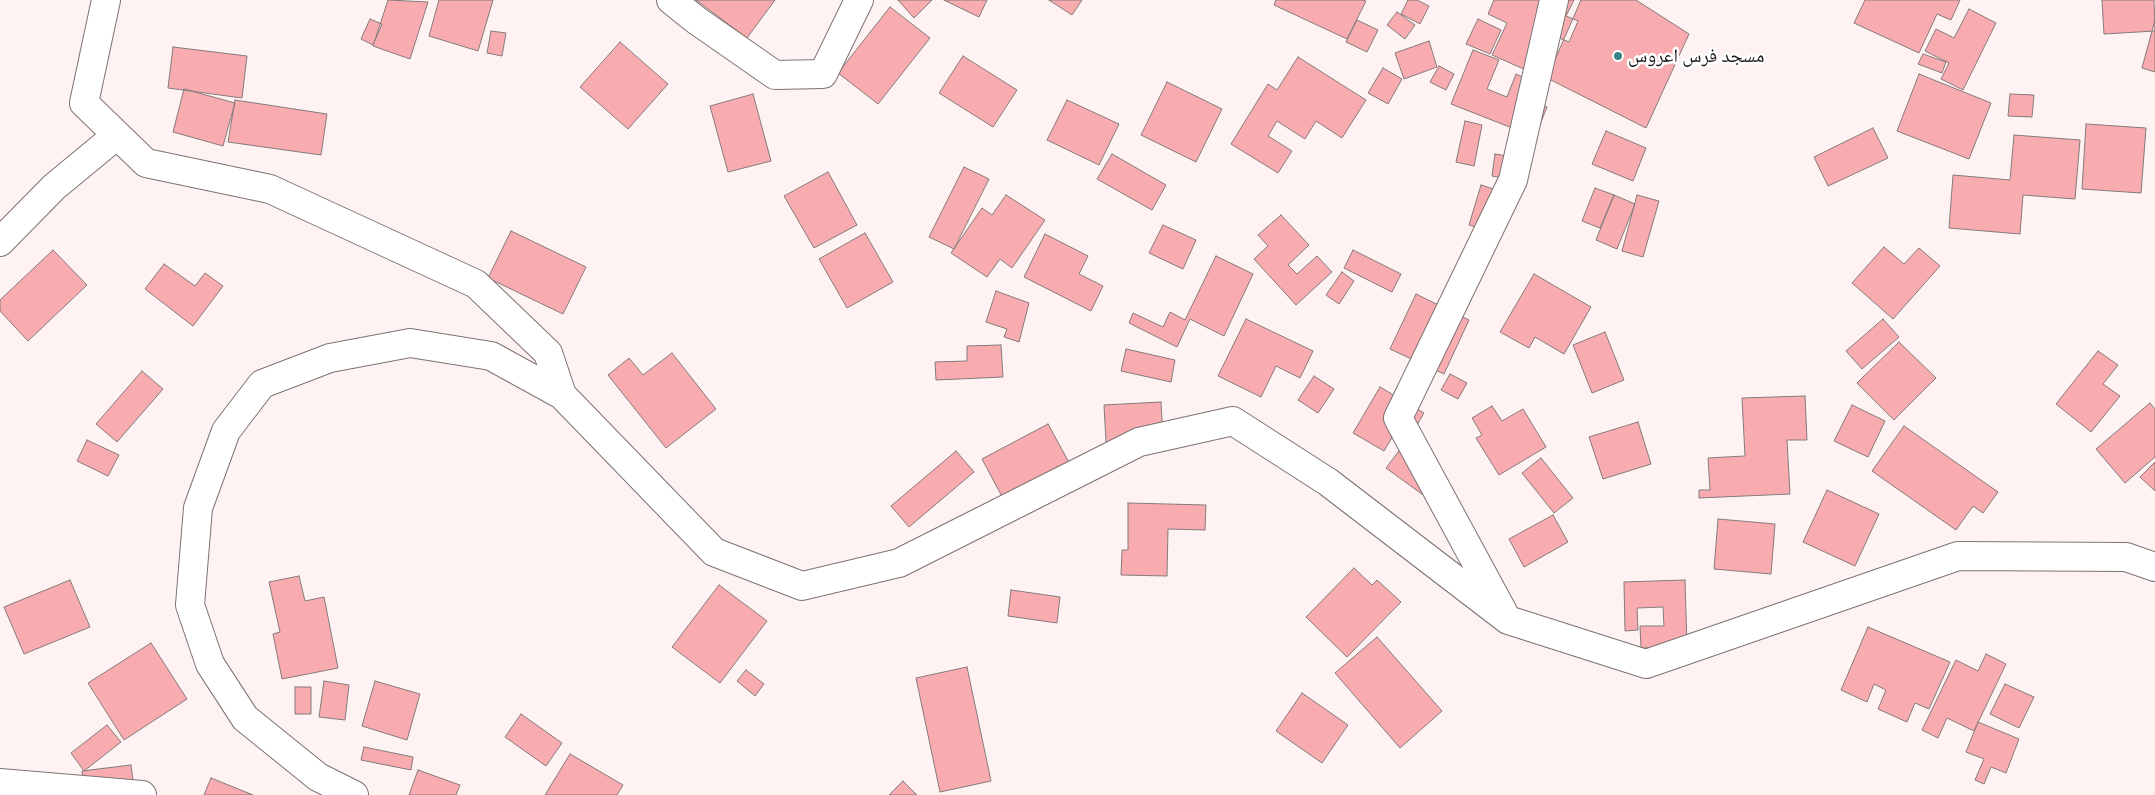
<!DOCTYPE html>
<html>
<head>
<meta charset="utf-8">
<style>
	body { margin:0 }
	canvas { display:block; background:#fef2f2 }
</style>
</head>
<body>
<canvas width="2155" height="795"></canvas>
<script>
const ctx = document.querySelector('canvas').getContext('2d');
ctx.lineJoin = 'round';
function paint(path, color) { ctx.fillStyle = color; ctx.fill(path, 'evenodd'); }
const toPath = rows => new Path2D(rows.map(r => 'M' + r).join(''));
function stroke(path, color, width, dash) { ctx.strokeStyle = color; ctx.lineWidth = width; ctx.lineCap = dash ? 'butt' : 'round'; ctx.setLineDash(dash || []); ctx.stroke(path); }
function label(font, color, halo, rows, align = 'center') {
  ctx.font = font + ' Cabin,"Noto Naskh Arabic",sans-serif'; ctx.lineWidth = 5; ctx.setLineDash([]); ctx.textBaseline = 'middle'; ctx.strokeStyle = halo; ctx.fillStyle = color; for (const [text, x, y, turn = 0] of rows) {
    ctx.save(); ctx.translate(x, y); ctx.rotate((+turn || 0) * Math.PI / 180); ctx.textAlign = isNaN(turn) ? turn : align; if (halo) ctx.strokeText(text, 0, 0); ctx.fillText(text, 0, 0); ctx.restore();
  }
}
const building = toPath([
	[388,0,428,2,410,59,373,46,388,0],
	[439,0,493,0,478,51,429,36,439,0],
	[696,0,775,0,747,38,696,0],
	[898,0,932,0,914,18,898,0],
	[944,0,987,0,979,17,944,0],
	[1049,0,1082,0,1072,15,1049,0],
	[1276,0,1362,0,1366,1,1347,39,1274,5,1276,0],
	[1408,0,1417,0,1429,6,1420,24,1401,14,1408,0],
	[1494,0,1574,0,1566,16,1578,21,1569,42,1552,35,1535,74,1492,55,1507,23,1488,14,1494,0],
	[1581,0,1636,0,1689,34,1646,128,1547,78,1581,0],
	[1865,0,1960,0,1951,20,1937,14,1919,53,1854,23,1865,0],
	[2102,0,2154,0,2155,31,2104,34,2102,0],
	[890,7,930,38,878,104,838,73,890,7],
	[1969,9,1996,23,1963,90,1941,79,1949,63,1925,51,1936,29,1954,38,1969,9],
	[1397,12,1415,25,1405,39,1387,25,1397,12],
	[370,19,382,24,373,45,361,39,370,19],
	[1478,19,1501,30,1490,54,1466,44,1478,19],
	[1357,20,1378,30,1367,52,1346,42,1357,20],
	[2155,20,2155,72,2142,68,2155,20],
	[491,31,506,33,502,56,487,53,491,31],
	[1429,41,1437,67,1404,79,1395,53,1429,41],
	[620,42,668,84,628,129,580,87,620,42],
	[173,47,247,56,242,98,168,88,173,47],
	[1473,50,1499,60,1487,89,1507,97,1516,74,1534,82,1528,99,1547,107,1535,137,1451,104,1473,50],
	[1923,54,1946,62,1942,73,1918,64,1923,54],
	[963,56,1017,90,993,127,939,93,963,56],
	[1298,57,1366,100,1342,138,1316,121,1305,139,1277,121,1268,136,1292,151,1278,173,1231,144,1268,84,1277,90,1298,57],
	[1439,66,1454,74,1446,90,1430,82,1439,66],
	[1383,68,1402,79,1388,104,1368,93,1383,68],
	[1919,74,1991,103,1969,159,1897,131,1919,74],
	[1167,82,1222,109,1196,162,1141,135,1167,82],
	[184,89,235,103,223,146,173,132,184,89],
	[753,94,771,161,728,172,710,106,753,94],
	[2010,94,2034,95,2032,117,2008,116,2010,94],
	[235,100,327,114,321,155,228,142,235,100],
	[1067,100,1119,124,1099,165,1047,140,1067,100],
	[1465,121,1482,125,1474,166,1456,162,1465,121],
	[2086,124,2146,128,2141,193,2082,189,2086,124],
	[1873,128,1888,158,1828,186,1814,157,1873,128],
	[1606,131,1646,148,1633,181,1592,164,1606,131],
	[2014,135,2080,140,2075,199,2023,195,2020,234,1949,228,1953,175,2010,180,2014,135],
	[1112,154,1166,185,1152,210,1097,179,1112,154],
	[1495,154,1531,160,1526,182,1492,176,1495,154],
	[964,167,989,179,954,249,929,237,964,167],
	[828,172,857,225,814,248,784,196,828,172],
	[1481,185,1506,193,1494,233,1469,225,1481,185],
	[1595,188,1614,195,1600,228,1582,221,1595,188],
	[1006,195,1045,220,1012,268,1000,259,987,277,951,253,982,208,992,215,1006,195],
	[1614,195,1635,204,1617,249,1596,240,1614,195],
	[1637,195,1659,201,1643,257,1622,251,1637,195],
	[1281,215,1309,245,1288,265,1297,274,1317,256,1332,272,1296,305,1254,259,1268,246,1258,235,1281,215],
	[1163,225,1196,240,1183,269,1149,253,1163,225],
	[511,231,586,267,563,314,488,278,511,231],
	[865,233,893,282,847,308,819,259,865,233],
	[1045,234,1088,256,1079,274,1103,286,1091,311,1024,277,1045,234],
	[1884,247,1904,264,1919,248,1940,266,1893,319,1852,283,1884,247],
	[53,250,87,285,28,341,0,311,0,300,53,250],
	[1353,250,1401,274,1392,292,1344,268,1353,250],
	[1216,256,1253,274,1224,336,1190,319,1177,347,1129,323,1133,313,1163,327,1170,312,1185,320,1216,256],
	[164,264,195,286,205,273,223,286,193,326,145,289,164,264],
	[1342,272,1354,281,1339,304,1326,295,1342,272],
	[1534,274,1591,307,1564,354,1535,337,1529,348,1500,332,1534,274],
	[996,291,1029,303,1019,342,1004,337,1007,329,986,322,996,291],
	[1416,294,1469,320,1444,374,1390,349,1416,294],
	[1246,319,1313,351,1300,378,1276,366,1261,397,1218,376,1246,319],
	[1883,319,1899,337,1862,369,1846,351,1883,319],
	[1605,332,1624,380,1592,393,1573,345,1605,332],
	[1899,342,1936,378,1894,420,1857,383,1899,342],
	[1001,345,1003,377,936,380,935,362,967,361,967,346,1001,345],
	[1126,349,1175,360,1171,382,1121,371,1126,349],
	[2098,351,2118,365,2103,384,2120,396,2091,432,2056,404,2098,351],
	[672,353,716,409,666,448,608,375,629,358,643,375,672,353],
	[142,371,163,389,117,442,96,424,142,371],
	[1450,374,1467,383,1458,399,1441,390,1450,374],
	[1314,376,1334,389,1318,413,1298,400,1314,376],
	[1380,387,1424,413,1410,437,1397,429,1384,451,1353,433,1380,387],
	[1805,396,1807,440,1787,440,1790,494,1699,498,1699,490,1710,490,1708,458,1745,456,1742,398,1805,396],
	[1161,402,1163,439,1106,442,1104,405,1161,402],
	[2150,403,2155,409,2155,457,2125,483,2096,449,2150,403],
	[1852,405,1885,421,1868,457,1834,441,1852,405],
	[1492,406,1502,421,1523,409,1546,447,1499,475,1476,438,1482,435,1472,418,1492,406],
	[1638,422,1651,464,1603,479,1589,437,1638,422],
	[1048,424,1072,468,1006,504,982,459,1048,424],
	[1904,426,1998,492,1983,513,1973,506,1956,530,1872,471,1904,426],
	[87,440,119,455,108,476,77,461,87,440],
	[1405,443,1444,472,1426,497,1386,468,1405,443],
	[956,451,974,472,909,527,891,506,956,451],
	[1541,458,1573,498,1554,513,1522,473,1541,458],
	[2155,462,2155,491,2140,477,2155,462],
	[1827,490,1879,514,1855,566,1803,542,1827,490],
	[1128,503,1206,505,1205,530,1168,529,1167,576,1121,575,1122,550,1128,550,1128,503],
	[1553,515,1568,542,1524,567,1509,539,1553,515],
	[1718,519,1775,524,1771,574,1714,569,1718,519],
	[1354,568,1372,585,1377,580,1401,602,1347,657,1306,617,1354,568],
	[299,576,305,601,324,597,338,668,282,679,273,634,280,632,269,582,299,576],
	[70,580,90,627,24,654,4,607,70,580],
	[1685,580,1687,647,1641,648,1640,626,1664,626,1663,607,1637,608,1638,630,1625,631,1624,582,1685,580],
	[719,585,767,621,720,683,672,647,719,585],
	[1011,590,1060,597,1057,623,1008,616,1011,590],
	[1868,627,1950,662,1929,709,1915,703,1907,722,1878,709,1886,690,1874,684,1867,702,1841,690,1868,627],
	[1377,637,1442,711,1400,748,1335,673,1377,637],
	[151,643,187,699,124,740,88,683,151,643],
	[1986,654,2006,664,1974,731,1947,718,1938,738,1922,730,1956,660,1978,671,1986,654],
	[967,667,991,781,940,792,916,678,967,667],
	[746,670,764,684,755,696,737,681,746,670],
	[324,681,349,685,345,720,319,717,324,681],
	[375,681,420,694,407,740,362,726,375,681],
	[2005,684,2034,697,2019,728,1990,714,2005,684],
	[295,687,311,687,311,714,295,714,295,687],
	[1302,693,1348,725,1322,763,1276,731,1302,693],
	[521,714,562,743,546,766,505,737,521,714],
	[1978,722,2019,739,2006,773,1991,767,1984,784,1975,780,1984,759,1966,752,1978,722],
	[107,725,121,742,84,771,71,753,107,725],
	[364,747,413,757,411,770,361,760,364,747],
	[570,754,623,785,617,795,545,795,570,754],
	[131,765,135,795,85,795,82,771,131,765],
	[418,770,460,785,456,795,409,795,418,770],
	[211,778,253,795,204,795,211,778],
	[903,781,917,795,889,795,903,781]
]);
paint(building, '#f9acb0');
stroke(building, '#857a7b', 1);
const minor = toPath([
	[106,0,84,103,146,163,270,189,476,284,548,353,562,395],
	[671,0,696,20,775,75,823,74,859,0],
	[0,242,54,187,117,135],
	[1503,612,1398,418,1513,180,1554,0],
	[0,783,142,795],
	[354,795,318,777,245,718,210,664,190,605,198,508,226,431,262,384,330,358,410,343,491,356,562,395,714,552,802,586,899,563,1139,442,1233,421,1328,482,1508,620,1646,664,1958,556,2126,557,2155,567]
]);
stroke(minor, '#7e7373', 30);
stroke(minor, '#fff', 28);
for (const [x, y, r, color] of [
	[1618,56,5,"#3a8287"]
]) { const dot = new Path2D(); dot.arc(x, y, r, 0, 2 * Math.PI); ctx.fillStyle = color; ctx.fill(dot); stroke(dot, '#fff', 2); }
label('19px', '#1b1717', '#fff', [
	["مسجد فرس اعروس",1628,56]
], 'left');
</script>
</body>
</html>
